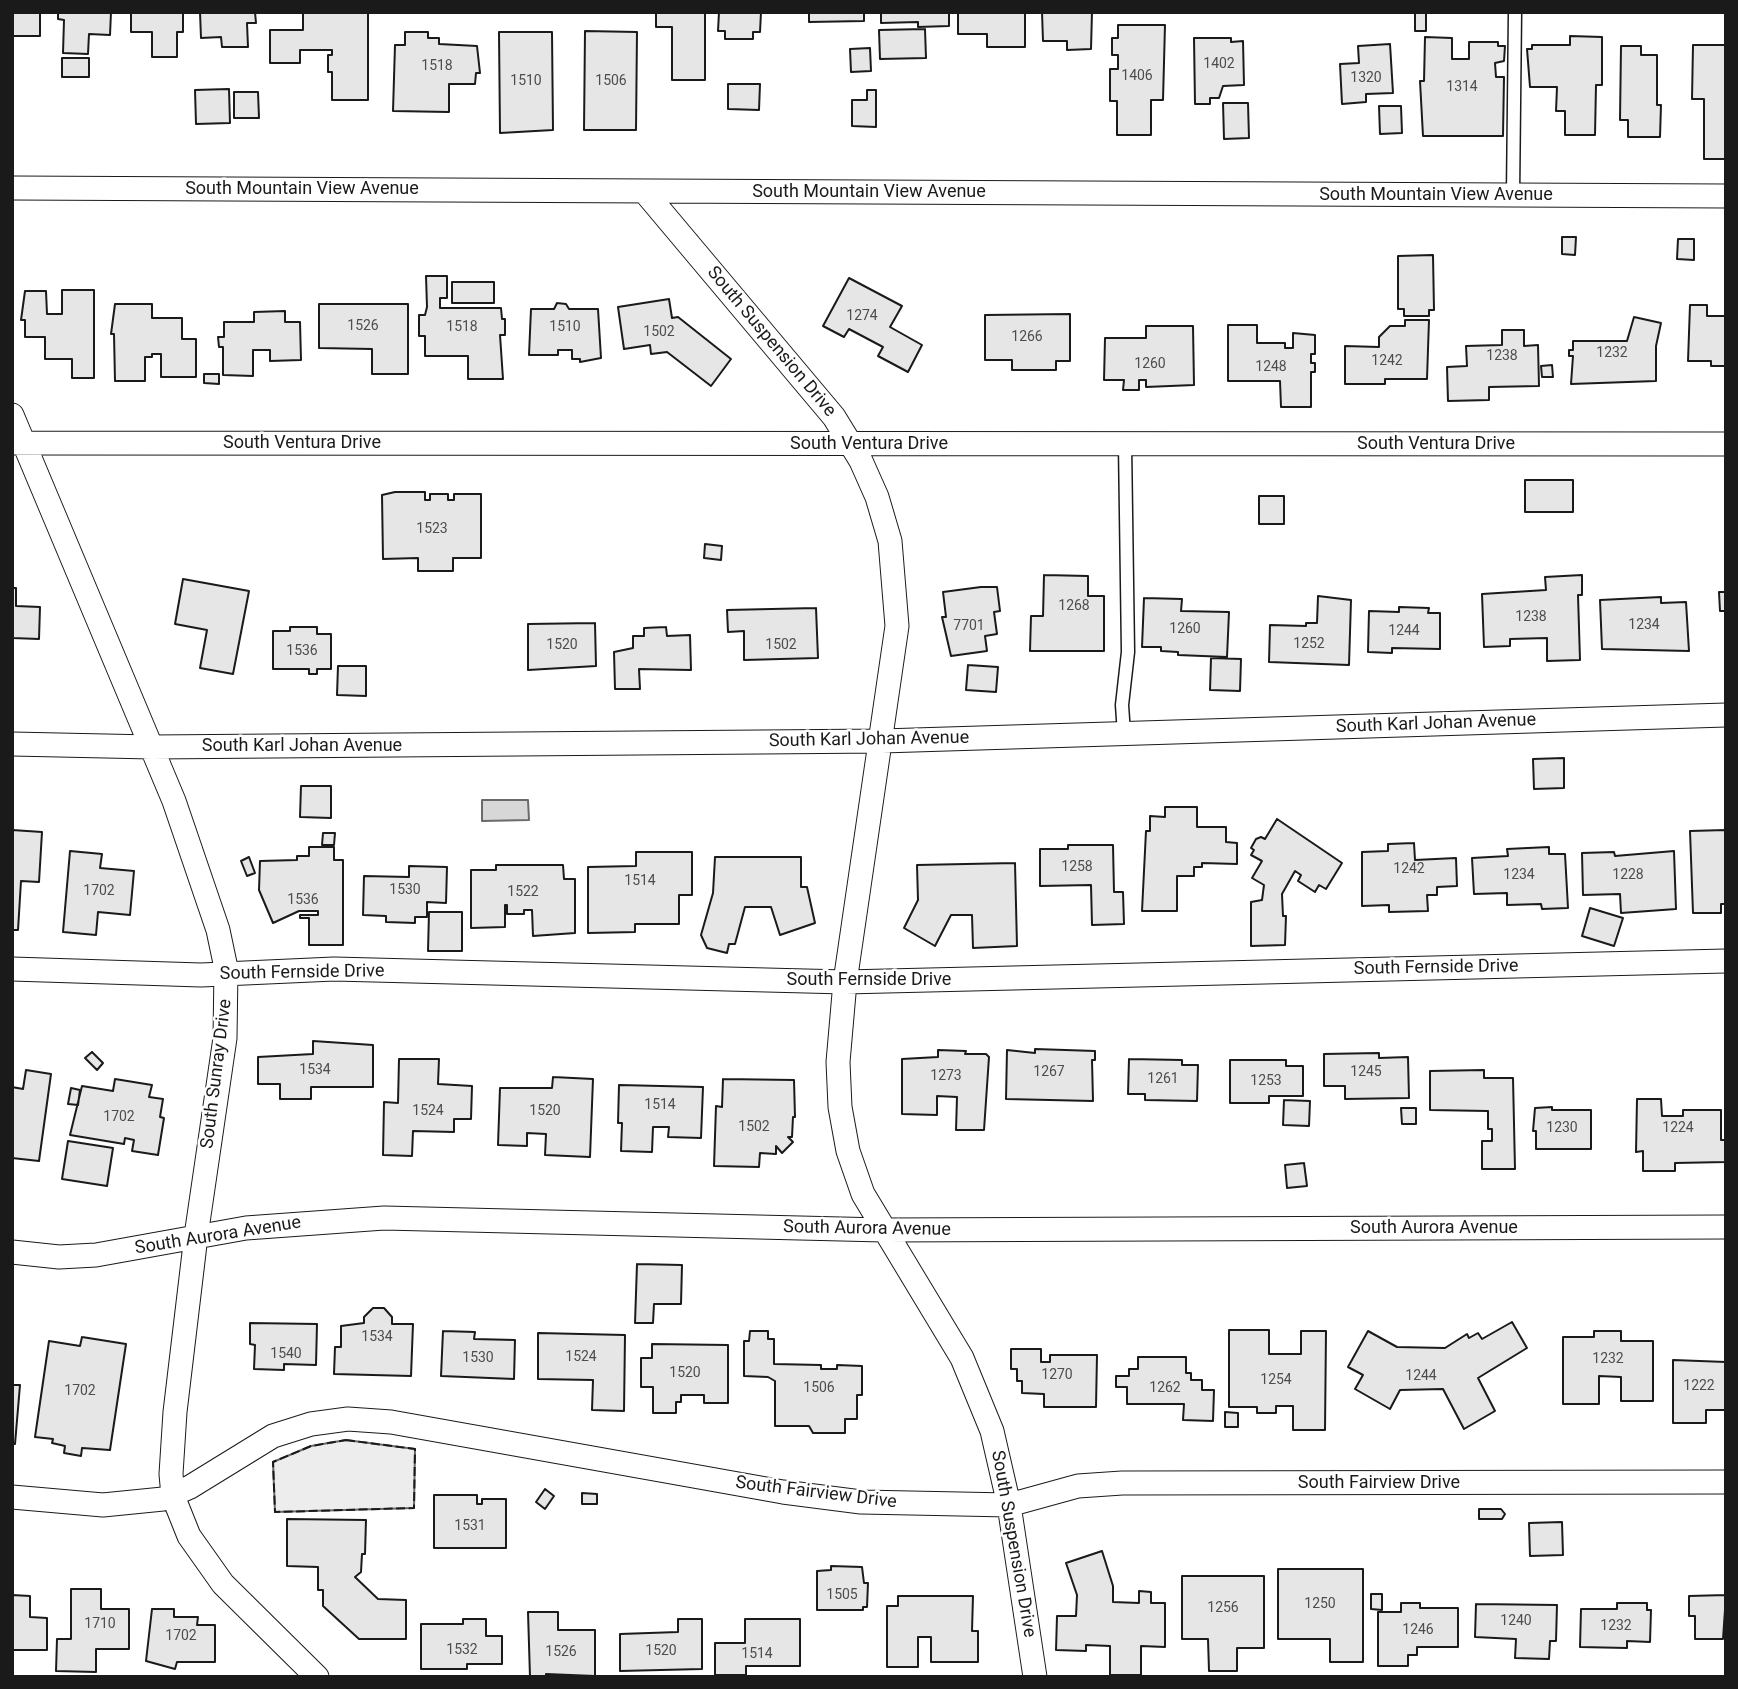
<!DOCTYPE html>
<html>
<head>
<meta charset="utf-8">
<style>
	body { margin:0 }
	#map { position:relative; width:1738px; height:1689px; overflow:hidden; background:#fff; font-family:Roboto,sans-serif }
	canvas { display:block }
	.frame { position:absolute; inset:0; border:14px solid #1a1a1a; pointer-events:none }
</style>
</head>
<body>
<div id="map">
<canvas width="1738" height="1689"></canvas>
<div class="frame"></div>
</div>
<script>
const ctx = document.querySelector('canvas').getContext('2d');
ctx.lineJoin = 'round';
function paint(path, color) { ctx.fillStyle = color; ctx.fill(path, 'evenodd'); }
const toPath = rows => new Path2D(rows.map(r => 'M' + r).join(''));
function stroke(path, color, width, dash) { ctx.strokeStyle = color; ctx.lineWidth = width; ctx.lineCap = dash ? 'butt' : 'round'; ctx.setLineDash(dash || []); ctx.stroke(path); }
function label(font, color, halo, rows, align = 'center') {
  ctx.font = font + ' Roboto,sans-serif'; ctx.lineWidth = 5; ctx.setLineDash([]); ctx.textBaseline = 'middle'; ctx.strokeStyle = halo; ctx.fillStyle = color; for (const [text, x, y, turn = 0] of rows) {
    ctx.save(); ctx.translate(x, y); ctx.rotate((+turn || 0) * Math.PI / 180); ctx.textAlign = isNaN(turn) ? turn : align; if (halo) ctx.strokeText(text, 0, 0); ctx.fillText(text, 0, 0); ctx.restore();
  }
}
const built = toPath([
	[346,1440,415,1449,414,1508,275,1512,273,1462,311,1446,346,1440]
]);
paint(built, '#ededed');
stroke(built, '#6a6a6a', 2);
const water = toPath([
	[482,800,528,800,529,820,482,821,482,800]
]);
paint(water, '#d7d7d7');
stroke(water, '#6a6a6a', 2);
const building = toPath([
	[12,12,40,12,40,36,12,36,12,12],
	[58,12,111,12,110,35,89,34,88,54,63,53,64,20,58,19,58,12],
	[131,12,183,12,183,32,177,32,177,57,152,57,152,32,131,32,131,12],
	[200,12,255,12,256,23,247,23,248,47,222,47,221,37,201,38,200,12],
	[303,12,368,12,368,100,332,100,332,72,328,72,328,55,332,55,332,50,300,50,300,63,270,63,270,30,303,30,303,12],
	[656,12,705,12,705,80,672,80,672,27,656,27,656,12],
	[719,12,761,12,760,32,753,32,753,39,725,39,725,31,718,31,719,12],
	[809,12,864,12,864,21,809,22,809,12],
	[881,12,949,12,949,26,918,27,918,22,881,23,881,12],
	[958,12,1025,12,1025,47,987,47,987,34,958,34,958,12],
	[1042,12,1092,12,1091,49,1067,50,1067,41,1043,41,1042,12],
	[1415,12,1426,12,1426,31,1415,31,1415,12],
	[1118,25,1165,25,1163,100,1151,100,1151,135,1117,135,1117,101,1110,101,1110,69,1118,69,1118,55,1112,55,1112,38,1118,38,1118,25],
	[925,29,926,58,880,59,879,30,925,29],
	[585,31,637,32,636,130,584,130,585,31],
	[405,32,428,32,428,38,439,38,439,44,477,46,480,73,476,73,475,84,449,84,449,112,393,111,395,45,405,45,405,32],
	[499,32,552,32,553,130,500,133,499,32],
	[1570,36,1602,37,1602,85,1596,85,1595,135,1565,135,1565,111,1556,111,1557,87,1530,87,1527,49,1532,49,1532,45,1570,45,1570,36],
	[1425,37,1452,38,1452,59,1469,59,1469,42,1498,42,1498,46,1505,46,1504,61,1495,63,1496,77,1504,77,1503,136,1423,136,1420,81,1424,81,1425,37],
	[1194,38,1231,38,1231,42,1243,41,1244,85,1223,86,1219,98,1210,98,1210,104,1195,104,1194,38],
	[1390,44,1393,93,1366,94,1366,102,1342,104,1340,64,1359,63,1358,46,1390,44],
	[1693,45,1726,45,1726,159,1704,159,1704,99,1692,99,1693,45],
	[1621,46,1641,46,1641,55,1657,55,1657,105,1661,105,1660,137,1628,137,1628,120,1620,120,1621,46],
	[870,48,871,71,851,72,850,49,870,48],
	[62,58,89,58,89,77,62,77,62,58],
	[728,84,760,84,759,110,728,109,728,84],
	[229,89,230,123,196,124,195,90,229,89],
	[867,90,876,90,876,127,852,126,852,100,867,100,867,90],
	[234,92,258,92,259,118,234,118,234,92],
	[1223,103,1248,103,1249,138,1224,139,1223,103],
	[1379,106,1401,106,1402,133,1380,134,1379,106],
	[1562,237,1576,237,1575,255,1562,254,1562,237],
	[1678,239,1694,239,1694,260,1677,259,1678,239],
	[1433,255,1434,310,1429,310,1429,316,1404,316,1404,309,1398,309,1398,256,1433,255],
	[426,276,447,276,447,298,440,298,440,308,501,308,502,319,505,319,505,335,500,335,503,379,468,379,468,356,425,356,425,336,419,336,419,315,425,315,427,307,426,276],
	[849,278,902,306,890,327,922,345,908,372,878,356,883,347,849,329,844,337,823,326,849,278],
	[452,282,494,282,494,303,452,303,452,282],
	[62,290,94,290,94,378,72,378,72,359,45,359,45,337,25,337,25,320,21,320,25,291,46,291,47,314,62,314,62,290],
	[669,299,672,318,678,317,731,359,711,386,667,352,651,354,650,345,624,349,618,307,669,299],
	[557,303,566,304,569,309,598,309,601,358,580,362,580,359,572,359,572,350,558,350,558,355,529,355,531,309,554,309,557,303],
	[115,304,152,304,152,318,182,318,182,339,196,339,196,377,161,377,161,354,152,354,152,357,145,357,145,381,115,381,114,334,111,334,115,304],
	[319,304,408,304,408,374,372,374,372,349,319,348,319,304],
	[1690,305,1707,305,1707,316,1726,316,1726,366,1711,366,1711,361,1688,361,1690,305],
	[285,311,285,322,300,322,301,360,270,361,270,350,253,350,253,376,223,375,223,347,219,347,218,337,224,337,224,322,254,322,254,312,285,311],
	[1070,314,1070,361,1056,361,1056,370,1012,370,1012,360,985,360,985,315,1070,314],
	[1634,317,1661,323,1656,346,1656,381,1571,384,1573,356,1569,356,1569,350,1573,350,1573,341,1627,341,1634,317],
	[1405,320,1429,320,1427,379,1385,379,1385,384,1345,384,1345,346,1379,347,1379,337,1390,326,1405,326,1405,320],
	[1228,325,1257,325,1257,343,1285,343,1285,348,1293,348,1293,333,1315,335,1315,354,1311,354,1311,363,1315,363,1315,372,1311,372,1311,407,1281,407,1280,381,1228,381,1228,325],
	[1146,326,1193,326,1194,385,1146,387,1146,380,1139,380,1139,390,1123,390,1124,380,1104,380,1105,338,1146,338,1146,326],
	[1502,330,1524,330,1524,346,1538,345,1539,386,1489,387,1489,400,1448,401,1447,367,1467,366,1466,346,1502,345,1502,330],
	[1552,365,1553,377,1542,377,1541,366,1552,365],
	[204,374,219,374,219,384,204,383,204,374],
	[1525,480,1573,480,1573,512,1525,512,1525,480],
	[395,492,425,492,425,500,430,500,430,494,448,494,448,500,454,500,454,494,481,494,481,558,453,558,453,571,418,571,418,558,383,559,382,495,395,492],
	[1259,496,1284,496,1284,524,1259,524,1259,496],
	[705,544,722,546,721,560,704,558,705,544],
	[1044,575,1088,576,1088,596,1104,596,1104,651,1030,651,1031,616,1043,616,1044,575],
	[1582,575,1582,595,1578,595,1580,660,1547,661,1547,638,1510,639,1510,646,1484,647,1482,594,1546,590,1545,577,1582,575],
	[183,579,249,591,233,674,200,668,207,630,175,624,183,579],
	[981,587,997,587,1000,611,994,612,997,634,985,636,987,651,951,656,942,617,946,617,943,592,981,587],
	[12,588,16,588,16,606,40,607,39,639,12,638,12,588],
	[1725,588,1726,588,1726,623,1725,611,1720,611,1719,592,1725,592,1725,588],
	[1318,596,1351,600,1349,665,1269,662,1270,625,1306,626,1306,623,1317,623,1318,596],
	[1661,597,1661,603,1686,602,1689,651,1602,649,1600,600,1661,597],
	[1144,598,1182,599,1181,611,1229,612,1227,657,1178,655,1178,652,1161,651,1161,647,1142,647,1144,598],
	[1399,607,1429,608,1428,613,1440,613,1440,649,1392,648,1392,653,1368,652,1369,611,1399,612,1399,607],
	[816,608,818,658,744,660,744,631,728,632,727,610,816,608],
	[595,623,596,666,528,670,528,624,595,623],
	[290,627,317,627,317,634,331,634,331,669,317,669,317,674,309,674,309,669,273,669,273,631,290,631,290,627],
	[666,627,667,636,690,635,691,670,639,669,640,689,615,689,614,652,633,648,633,636,644,636,644,628,666,627],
	[1211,658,1241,659,1240,691,1210,690,1211,658],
	[968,665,998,667,996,692,966,690,968,665],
	[338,666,366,666,366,696,337,695,338,666],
	[1564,758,1564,788,1534,789,1533,759,1564,758],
	[301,786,331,786,331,818,300,817,301,786],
	[1165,807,1197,807,1197,827,1226,827,1226,842,1237,843,1237,864,1202,863,1202,867,1194,867,1194,876,1177,876,1177,911,1142,911,1146,831,1150,831,1150,816,1165,817,1165,807],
	[1277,819,1342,863,1326,889,1319,885,1315,892,1298,881,1301,875,1295,871,1282,894,1283,916,1286,916,1285,945,1251,946,1251,902,1262,900,1264,885,1252,878,1262,861,1251,855,1254,850,1251,848,1256,839,1261,837,1265,839,1277,819],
	[12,830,42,832,39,882,21,881,18,930,12,930,12,830],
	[1726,830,1726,904,1721,904,1721,913,1693,913,1690,831,1726,830],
	[323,833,335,833,334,845,322,845,323,833],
	[1414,843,1415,860,1456,858,1457,886,1437,887,1437,895,1427,895,1428,911,1389,912,1389,905,1362,906,1362,852,1388,851,1388,844,1414,843],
	[1068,845,1113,845,1114,892,1123,892,1124,924,1092,925,1091,885,1040,886,1040,849,1068,849,1068,845],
	[309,847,334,847,334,860,343,860,343,945,309,945,309,918,300,918,300,915,318,915,318,911,299,911,273,923,259,890,260,861,297,860,297,856,309,856,309,847],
	[1549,847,1549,854,1565,854,1568,908,1542,909,1541,904,1507,905,1507,893,1474,894,1472,858,1508,856,1507,849,1549,847],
	[70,851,102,854,100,868,134,871,130,915,98,912,96,935,63,932,70,851],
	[1674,851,1676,909,1621,913,1620,894,1583,895,1582,853,1614,852,1615,856,1674,851],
	[636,852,692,852,692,895,679,895,679,924,635,924,635,932,588,933,588,867,636,866,636,852],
	[249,857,255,873,247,876,241,861,249,857],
	[715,857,801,857,801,887,807,887,815,923,780,935,771,907,745,907,735,944,729,944,727,953,707,948,701,935,713,893,715,857],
	[1015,863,1017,946,973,948,972,915,951,915,935,946,904,928,918,900,917,865,1015,863],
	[496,865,563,865,564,879,575,879,575,933,533,936,532,910,524,910,524,914,507,914,507,905,505,905,505,927,471,928,471,870,496,870,496,865],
	[409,866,447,867,446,903,427,902,427,917,415,917,415,923,386,922,386,916,363,915,364,876,409,877,409,866],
	[1590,908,1623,918,1614,946,1582,936,1590,908],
	[429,912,462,912,462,951,428,951,429,912],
	[313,1041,373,1045,373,1087,311,1087,311,1099,280,1099,280,1084,258,1084,258,1057,313,1054,313,1041],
	[1035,1049,1095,1051,1095,1060,1092,1060,1093,1101,1006,1099,1007,1050,1035,1053,1035,1049],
	[938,1050,966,1051,965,1054,986,1054,989,1057,984,1130,956,1130,957,1097,937,1096,937,1115,902,1114,902,1059,938,1057,938,1050],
	[92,1052,103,1063,97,1070,85,1058,92,1052],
	[1379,1053,1379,1058,1408,1057,1409,1098,1345,1099,1345,1086,1324,1086,1324,1054,1379,1053],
	[399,1059,439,1059,438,1084,472,1086,471,1119,454,1119,454,1132,413,1131,412,1156,383,1155,384,1102,398,1103,399,1059],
	[1129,1059,1182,1060,1182,1065,1198,1065,1197,1101,1145,1100,1145,1094,1128,1094,1129,1059],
	[1230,1060,1286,1060,1286,1066,1303,1066,1303,1096,1269,1096,1269,1103,1230,1103,1230,1060],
	[26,1070,51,1074,39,1161,12,1158,12,1087,23,1089,26,1070],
	[1484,1070,1484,1078,1513,1078,1515,1169,1482,1169,1482,1141,1492,1141,1492,1129,1488,1129,1488,1111,1430,1110,1430,1071,1484,1070],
	[553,1077,593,1079,590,1157,545,1155,546,1134,527,1133,527,1146,498,1145,500,1088,552,1088,553,1077],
	[115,1079,152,1085,149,1097,163,1099,160,1117,164,1118,158,1155,132,1151,134,1140,125,1138,124,1144,70,1135,82,1086,113,1091,115,1079],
	[723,1079,794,1080,795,1117,793,1117,792,1137,788,1137,793,1142,782,1153,776,1146,776,1154,760,1153,759,1167,714,1166,716,1106,722,1107,723,1079],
	[619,1085,703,1087,701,1138,668,1137,669,1127,653,1127,652,1152,621,1151,622,1123,618,1123,619,1085],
	[71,1088,80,1090,78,1105,68,1104,71,1088],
	[1637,1099,1661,1099,1662,1116,1683,1116,1683,1110,1721,1110,1721,1140,1725,1140,1726,1162,1675,1163,1675,1171,1643,1171,1643,1151,1636,1152,1637,1099],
	[1284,1100,1310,1101,1309,1126,1283,1125,1284,1100],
	[1552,1107,1552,1110,1591,1110,1591,1149,1536,1149,1536,1131,1533,1131,1535,1108,1552,1107],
	[1401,1108,1416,1108,1416,1124,1402,1124,1401,1108],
	[68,1141,113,1148,107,1186,62,1179,68,1141],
	[1304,1163,1307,1186,1287,1188,1285,1165,1304,1163],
	[637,1264,682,1265,681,1304,654,1304,653,1323,635,1323,637,1264],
	[373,1308,384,1308,392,1317,392,1324,413,1324,411,1376,334,1374,335,1347,341,1347,341,1326,364,1323,364,1317,373,1308],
	[1512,1322,1527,1348,1478,1378,1495,1411,1464,1429,1443,1389,1400,1390,1390,1409,1355,1389,1363,1375,1348,1367,1368,1331,1397,1347,1445,1348,1467,1334,1469,1338,1478,1333,1482,1339,1512,1322],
	[250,1323,317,1324,316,1365,284,1364,284,1370,254,1369,255,1345,250,1344,250,1323],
	[1229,1330,1269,1330,1269,1354,1301,1354,1301,1331,1326,1331,1325,1430,1293,1430,1293,1406,1276,1406,1276,1413,1257,1413,1257,1407,1229,1407,1229,1330],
	[443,1331,475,1332,474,1339,515,1340,514,1379,441,1376,443,1331],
	[750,1331,768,1331,768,1339,774,1339,774,1364,821,1365,821,1369,837,1369,837,1365,862,1366,862,1395,857,1395,857,1419,845,1419,845,1433,813,1433,809,1426,775,1426,775,1381,768,1377,744,1376,744,1341,749,1341,750,1331],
	[1594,1331,1621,1331,1621,1341,1653,1341,1653,1401,1621,1401,1621,1377,1599,1376,1599,1404,1563,1404,1563,1337,1594,1337,1594,1331],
	[538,1333,625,1335,624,1411,592,1410,593,1380,538,1379,538,1333],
	[82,1337,126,1344,110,1450,82,1448,81,1456,64,1453,65,1446,52,1443,53,1439,35,1437,49,1341,80,1346,82,1337],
	[652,1344,728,1345,728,1403,704,1403,704,1395,681,1395,681,1402,676,1402,676,1413,653,1413,653,1387,641,1387,641,1358,652,1358,652,1344],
	[1011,1349,1041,1349,1041,1362,1050,1362,1050,1355,1097,1355,1096,1407,1044,1407,1044,1394,1022,1393,1022,1381,1017,1381,1017,1369,1011,1369,1011,1349],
	[1138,1357,1186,1357,1186,1373,1191,1373,1191,1380,1202,1380,1202,1390,1214,1390,1213,1421,1183,1420,1184,1404,1127,1404,1127,1387,1116,1387,1116,1376,1129,1376,1129,1369,1138,1369,1138,1357],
	[1673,1360,1726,1362,1726,1410,1706,1410,1706,1423,1673,1423,1673,1360],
	[12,1385,20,1385,15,1444,12,1444,12,1385],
	[1225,1412,1238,1413,1238,1427,1225,1427,1225,1412],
	[545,1489,554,1496,545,1509,536,1502,545,1489],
	[582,1493,597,1494,597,1504,582,1504,582,1493],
	[434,1495,477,1495,477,1504,482,1504,482,1499,506,1499,506,1548,434,1548,434,1495],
	[1479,1509,1501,1509,1505,1514,1502,1519,1479,1519,1479,1509],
	[287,1519,366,1520,365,1554,362,1554,361,1572,355,1577,378,1599,406,1600,406,1639,359,1639,323,1606,323,1590,318,1590,318,1567,287,1566,287,1519],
	[1562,1522,1563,1555,1530,1556,1529,1523,1562,1522],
	[1102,1551,1113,1586,1113,1602,1139,1603,1139,1591,1151,1592,1151,1603,1165,1603,1165,1647,1141,1646,1141,1675,1110,1675,1110,1646,1086,1645,1086,1651,1056,1650,1057,1616,1076,1616,1077,1595,1066,1563,1102,1551],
	[831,1566,862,1567,864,1583,868,1583,867,1607,863,1607,863,1610,817,1610,817,1571,831,1570,831,1566],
	[1278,1569,1363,1569,1363,1662,1330,1662,1330,1639,1278,1639,1278,1569],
	[1182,1576,1264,1576,1264,1648,1237,1648,1237,1671,1209,1671,1208,1639,1182,1639,1182,1576],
	[71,1589,101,1589,101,1609,129,1609,129,1649,96,1649,96,1672,56,1671,57,1639,71,1639,71,1589],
	[1371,1594,1382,1594,1382,1610,1371,1609,1371,1594],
	[12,1595,30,1596,30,1617,47,1618,47,1650,12,1650,12,1595],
	[1726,1595,1723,1639,1695,1639,1695,1616,1689,1616,1689,1596,1726,1595],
	[898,1596,973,1596,972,1631,978,1631,978,1662,931,1662,931,1637,918,1637,918,1667,887,1667,887,1606,898,1606,898,1596],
	[1401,1603,1420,1603,1420,1608,1458,1608,1458,1647,1417,1647,1417,1655,1408,1655,1408,1666,1378,1666,1378,1612,1401,1612,1401,1603],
	[1617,1603,1647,1603,1647,1610,1651,1610,1650,1642,1627,1641,1627,1648,1580,1647,1581,1609,1617,1609,1617,1603],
	[1476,1604,1557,1605,1556,1641,1550,1641,1549,1659,1515,1658,1516,1639,1475,1637,1476,1604],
	[152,1609,174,1609,174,1617,198,1617,197,1625,215,1625,215,1662,177,1662,175,1669,146,1661,152,1609],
	[528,1612,558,1612,558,1630,595,1630,595,1676,546,1674,546,1677,530,1677,528,1612],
	[463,1619,486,1619,486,1636,502,1636,502,1664,467,1664,467,1669,421,1669,421,1624,463,1624,463,1619],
	[678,1619,702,1619,702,1669,620,1671,620,1634,678,1632,678,1619],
	[745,1619,800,1619,800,1666,746,1666,746,1675,715,1675,715,1643,745,1643,745,1619]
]);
paint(building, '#e6e6e6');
stroke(building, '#1a1a1a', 2);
const service = toPath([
	[1513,195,1515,12],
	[1124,734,1122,705,1128,652,1125,444]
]);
const minor = toPath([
	[12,188,1726,196],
	[644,191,834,417,861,461,877,497,890,541,897,626,845,982,838,1062,840,1107,848,1151,863,1194,962,1358,992,1431,1009,1505,1035,1677],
	[12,415,174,801,218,930,226,968,225,1038,196,1236,175,1412,171,1474,173,1496,189,1536,223,1584,317,1677],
	[12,443,1726,444],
	[12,744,152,747,882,741,1726,715],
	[12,969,201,975,334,969,845,982,1726,961],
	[12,1252,59,1257,96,1255,246,1228,384,1218,883,1230,1726,1227],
	[12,1497,103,1505,163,1499,190,1487,273,1436,311,1424,348,1419,391,1422,783,1492,861,1502,1009,1505,1078,1486,1122,1483,1726,1482]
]);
stroke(service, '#1a1a1a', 15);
stroke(minor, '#1a1a1a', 25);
stroke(service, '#fff', 12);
stroke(minor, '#fff', 23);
stroke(toPath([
	[346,1440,415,1449,414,1508,275,1512,273,1462,311,1446,346,1440]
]), '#1a1a1a', 2, [9, 3.5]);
label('14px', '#4d4d4d', null, [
	["1402",1219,64],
	["1518",437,66],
	["1406",1137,76],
	["1320",1366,78],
	["1510",526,81],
	["1506",611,81],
	["1314",1462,87],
	["1274",862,316],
	["1526",363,326],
	["1518",462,327],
	["1510",565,327],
	["1502",659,332],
	["1266",1027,337],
	["1232",1612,353],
	["1238",1502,356],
	["1242",1387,361],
	["1260",1150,364],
	["1248",1271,367],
	["1523",432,529],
	["1268",1074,606],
	["1238",1531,617],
	["1234",1644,625],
	["7701",969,626],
	["1260",1185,629],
	["1244",1404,631],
	["1252",1309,644],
	["1520",562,645],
	["1502",781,645],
	["1536",302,651],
	["1258",1077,867],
	["1242",1409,869],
	["1234",1519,875],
	["1228",1628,875],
	["1514",640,881],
	["1530",405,890],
	["1702",99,891],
	["1522",523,892],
	["1536",303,900],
	["1534",315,1070],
	["1267",1049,1072],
	["1245",1366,1072],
	["1273",946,1076],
	["1261",1163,1079],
	["1253",1266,1081],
	["1514",660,1105],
	["1524",428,1111],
	["1520",545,1111],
	["1702",119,1117],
	["1502",754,1127],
	["1230",1562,1128],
	["1224",1678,1128],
	["1534",377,1337],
	["1540",286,1354],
	["1524",581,1357],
	["1530",478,1358],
	["1232",1608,1359],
	["1520",685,1373],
	["1270",1057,1375],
	["1244",1421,1376],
	["1254",1276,1380],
	["1222",1699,1386],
	["1506",819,1388],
	["1262",1165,1388],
	["1702",80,1391],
	["1531",470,1526],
	["1505",842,1595],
	["1250",1320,1604],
	["1256",1223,1608],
	["1240",1516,1621],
	["1710",100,1624],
	["1232",1616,1626],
	["1246",1418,1630],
	["1702",181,1636],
	["1532",462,1650],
	["1520",661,1651],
	["1526",561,1652],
	["1514",757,1654]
]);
label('18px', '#1a1a1a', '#fff', [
	["South Mountain View Avenue",302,189],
	["South Mountain View Avenue",869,192],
	["South Mountain View Avenue",1436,195],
	["South Suspension Drive",771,342,50],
	["South Ventura Drive",302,443],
	["South Ventura Drive",869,444],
	["South Ventura Drive",1436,444],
	["South Karl Johan Avenue",1436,724,-2],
	["South Karl Johan Avenue",869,740,-1],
	["South Karl Johan Avenue",302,746],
	["South Fernside Drive",1436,968,-1],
	["South Fernside Drive",302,973,-1],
	["South Fernside Drive",869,980],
	["South Sunray Drive",217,1074,-83],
	["South Aurora Avenue",1434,1228],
	["South Aurora Avenue",867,1229,1],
	["South Aurora Avenue",218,1236,-9],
	["South Fairview Drive",1379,1483],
	["South Fairview Drive",816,1493,7],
	["South Suspension Drive",1013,1544,80]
]);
</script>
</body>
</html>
